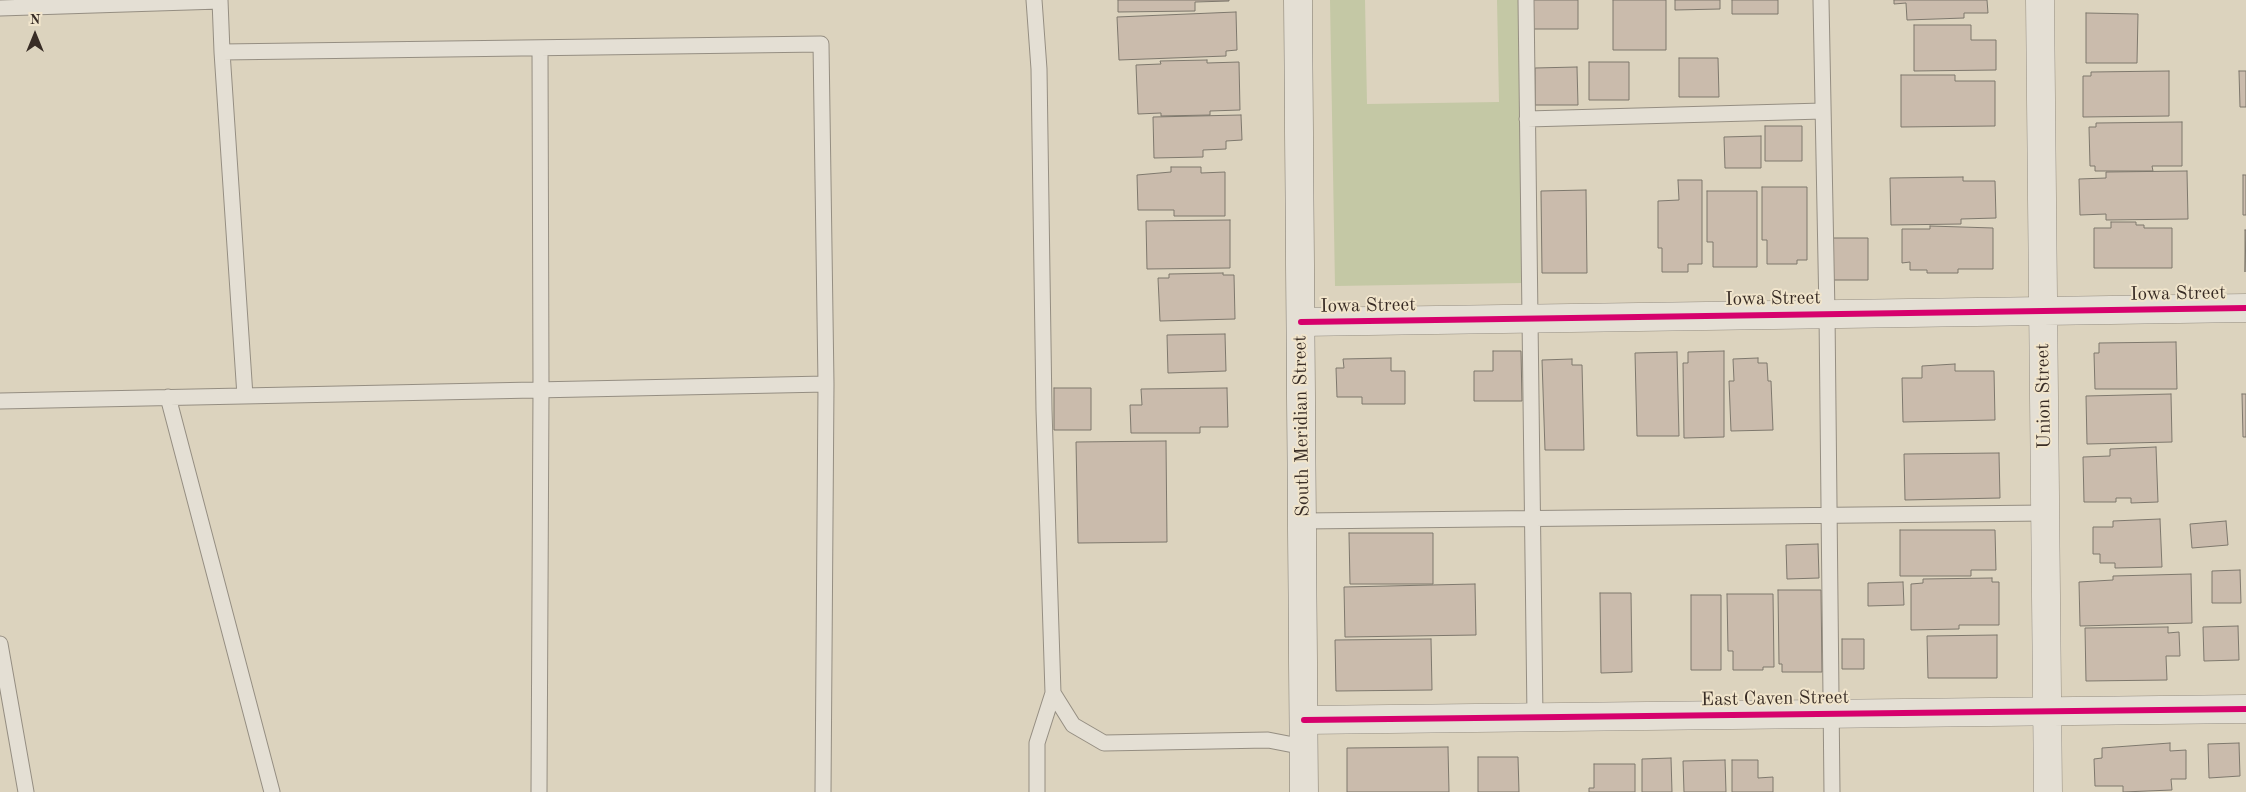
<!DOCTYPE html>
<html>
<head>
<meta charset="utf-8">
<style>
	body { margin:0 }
	#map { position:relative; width:2246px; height:792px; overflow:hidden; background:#dcd3be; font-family:"Old Standard TT",serif }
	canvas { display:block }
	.north { position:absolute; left:10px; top:10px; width:50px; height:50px; -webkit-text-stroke:4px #f1e5cc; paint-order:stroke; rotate:0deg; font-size:14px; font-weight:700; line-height:20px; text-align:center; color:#382c25 }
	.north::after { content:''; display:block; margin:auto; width:18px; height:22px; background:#382c25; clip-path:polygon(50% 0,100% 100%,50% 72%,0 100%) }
</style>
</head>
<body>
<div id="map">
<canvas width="2246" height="792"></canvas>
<div class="north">N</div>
</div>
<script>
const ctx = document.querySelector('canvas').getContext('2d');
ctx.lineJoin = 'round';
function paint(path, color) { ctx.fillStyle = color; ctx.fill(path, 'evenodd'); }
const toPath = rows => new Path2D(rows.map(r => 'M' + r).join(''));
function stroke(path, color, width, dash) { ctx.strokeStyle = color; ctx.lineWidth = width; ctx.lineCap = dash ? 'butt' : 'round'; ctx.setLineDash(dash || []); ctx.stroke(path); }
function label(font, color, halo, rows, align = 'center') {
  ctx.font = font + ' "Old Standard TT",serif'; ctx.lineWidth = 4; ctx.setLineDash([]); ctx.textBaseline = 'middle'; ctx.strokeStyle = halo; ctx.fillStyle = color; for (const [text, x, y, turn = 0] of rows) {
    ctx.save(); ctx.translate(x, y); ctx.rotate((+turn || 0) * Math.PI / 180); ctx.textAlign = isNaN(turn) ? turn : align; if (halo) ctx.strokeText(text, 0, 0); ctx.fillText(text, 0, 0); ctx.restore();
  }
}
paint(toPath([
	[1330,0,1365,0,1367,104,1499,102,1497,0,1518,0,1523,283,1335,286]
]), '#c4c8a5');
const building = toPath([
	[1118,0,1229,0,1229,1,1195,2,1195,11,1118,12,1118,0],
	[1531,0,1578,0,1578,29,1531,29,1531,0],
	[1613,0,1666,0,1666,50,1613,50,1613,0],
	[1675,0,1720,0,1720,9,1675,10,1675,0],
	[1732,0,1778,0,1778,14,1732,14,1732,0],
	[1894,0,1987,0,1988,13,1964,13,1964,18,1907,20,1906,3,1894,4,1894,0],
	[1236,12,1237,50,1226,51,1226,56,1119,60,1117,17,1236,12],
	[2086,13,2138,14,2137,63,2086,63,2086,13],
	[1914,25,1971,25,1971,40,1996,40,1996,70,1914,71,1914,25],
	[1679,58,1718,58,1719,97,1679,97,1679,58],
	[1207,60,1207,63,1239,62,1240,110,1210,111,1210,115,1161,116,1161,113,1138,114,1136,65,1161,64,1160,61,1207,60],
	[1589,62,1629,62,1629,100,1589,100,1589,62],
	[1577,67,1578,105,1535,105,1535,68,1577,67],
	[2169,71,2169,116,2083,117,2083,76,2091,76,2091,72,2169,71],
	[2239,71,2246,71,2246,107,2240,107,2239,71],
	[1901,75,1955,75,1955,81,1995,81,1995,126,1901,127,1901,75],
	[1241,115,1242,140,1226,141,1226,149,1203,150,1203,157,1154,158,1153,117,1241,115],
	[2182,122,2182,166,2152,166,2153,171,2095,171,2095,166,2090,166,2089,127,2096,127,2096,123,2182,122],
	[1765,126,1802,126,1802,161,1765,161,1765,126],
	[1761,136,1761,168,1725,168,1724,137,1761,136],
	[1171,167,1201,167,1201,173,1225,172,1225,216,1174,216,1174,210,1138,210,1137,175,1171,172,1171,167],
	[2187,171,2188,219,2106,220,2106,214,2080,215,2079,179,2106,178,2106,172,2187,171],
	[2243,175,2246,175,2246,215,2243,215,2243,175],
	[1963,177,1963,181,1995,181,1996,218,1961,219,1961,224,1891,225,1890,178,1963,177],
	[1678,180,1702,180,1702,264,1688,264,1688,272,1662,272,1662,248,1658,248,1658,201,1679,200,1678,180],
	[1762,187,1807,187,1807,260,1797,260,1797,264,1767,264,1767,240,1762,240,1762,187],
	[1586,190,1587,273,1542,273,1541,191,1586,190],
	[1707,191,1757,191,1757,267,1713,267,1713,242,1707,242,1707,191],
	[1230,220,1230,268,1147,269,1146,221,1230,220],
	[2111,222,2136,222,2136,225,2144,225,2144,228,2172,228,2172,268,2094,268,2094,228,2111,228,2111,222],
	[1930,226,1993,228,1993,269,1958,269,1958,273,1927,273,1927,270,1910,270,1910,262,1902,263,1902,229,1930,229,1930,226],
	[2245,230,2246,230,2245,272,2245,230],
	[1832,238,1868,238,1868,280,1832,280,1832,238],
	[1223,273,1223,275,1234,275,1235,319,1160,321,1158,278,1169,278,1169,274,1223,273],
	[1225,334,1226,371,1168,373,1167,335,1225,334],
	[2176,342,2177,389,2095,389,2094,353,2099,353,2099,343,2176,342],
	[1493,351,1521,351,1522,401,1474,401,1474,371,1493,371,1493,351],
	[1724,351,1724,437,1684,438,1683,363,1688,363,1688,352,1724,351],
	[1677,352,1679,436,1637,436,1635,353,1677,352],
	[1391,358,1391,371,1405,371,1405,404,1362,404,1362,397,1337,397,1336,368,1344,368,1343,359,1391,358],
	[1758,358,1758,363,1767,363,1768,381,1771,381,1773,430,1731,431,1729,381,1734,381,1733,359,1758,358],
	[1572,359,1572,365,1582,365,1584,450,1545,450,1542,360,1572,359],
	[1955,364,1955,371,1994,371,1995,420,1903,422,1902,378,1922,378,1922,366,1955,364],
	[1054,388,1091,388,1091,430,1054,430,1054,388],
	[1227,388,1228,427,1200,427,1200,433,1131,433,1130,405,1142,405,1141,389,1227,388],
	[2171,394,2172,442,2087,444,2086,396,2171,394],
	[2242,394,2246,394,2246,437,2243,437,2242,394],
	[1166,441,1167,542,1078,543,1076,442,1166,441],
	[2156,447,2158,502,2131,503,2131,498,2116,498,2116,502,2084,502,2083,457,2110,456,2110,449,2156,447],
	[1999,453,2000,498,1905,500,1904,454,1999,453],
	[2160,519,2162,567,2115,568,2115,563,2100,563,2100,554,2093,554,2093,527,2113,527,2113,521,2160,519],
	[2226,521,2228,545,2192,548,2190,524,2226,521],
	[1900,530,1995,530,1996,570,1971,570,1971,576,1900,576,1900,530],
	[1349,533,1433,533,1433,584,1350,584,1349,533],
	[1818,544,1819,578,1787,579,1786,545,1818,544],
	[2240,570,2241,603,2212,603,2212,571,2240,570],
	[2191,574,2192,623,2080,626,2079,582,2113,580,2113,576,2191,574],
	[1992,578,1992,582,1999,582,1999,625,1959,625,1959,629,1911,630,1911,584,1923,583,1923,579,1992,578],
	[1903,582,1904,605,1868,606,1868,583,1903,582],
	[1475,584,1476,635,1345,637,1344,587,1475,584],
	[1778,590,1821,590,1822,672,1782,672,1782,664,1779,664,1778,590],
	[1600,593,1631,593,1632,672,1601,673,1600,593],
	[1727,594,1773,594,1774,667,1763,667,1763,670,1733,670,1733,651,1728,651,1727,594],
	[1691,595,1721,595,1721,670,1691,670,1691,595],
	[2238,626,2239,660,2204,661,2203,627,2238,626],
	[2168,627,2168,633,2179,632,2180,656,2166,656,2167,680,2086,681,2085,628,2168,627],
	[1997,635,1997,678,1928,678,1927,636,1997,635],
	[1431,639,1432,690,1336,691,1335,640,1431,639],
	[1842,639,1864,639,1864,669,1842,669,1842,639],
	[2170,743,2170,751,2186,750,2186,779,2171,779,2172,790,2123,792,2123,786,2095,786,2094,759,2102,758,2102,748,2170,743],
	[2239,743,2240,776,2209,778,2208,744,2239,743],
	[1448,747,1449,792,1347,792,1347,748,1448,747],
	[1478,757,1518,757,1519,792,1478,792,1478,757],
	[1671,758,1672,792,1642,792,1642,759,1671,758],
	[1725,760,1726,792,1684,792,1683,761,1725,760],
	[1732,760,1758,760,1758,778,1773,777,1773,792,1732,792,1732,760],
	[1594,764,1635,764,1635,792,1589,792,1589,788,1594,788,1594,764]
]);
paint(building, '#cabbac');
stroke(building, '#7e786d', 1);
const lane = toPath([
	[1034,0,1039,69,1044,410,1053,693,1073,725,1104,743,1268,740,1304,747],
	[1526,0,1535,717],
	[1821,0,1827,313,1832,792],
	[0,8,220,1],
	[222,52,245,396],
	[1527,119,1823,111],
	[168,397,272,792],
	[0,401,826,384,821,44,222,52,220,0],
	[1303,521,2045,513],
	[0,644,26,792],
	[539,792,541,390,540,48],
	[823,792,826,384],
	[1037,792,1037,743,1053,693]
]);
const street = toPath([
	[2040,0,2048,792],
	[1301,322,2246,308],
	[1304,720,2246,709]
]);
const secondary = toPath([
	[1298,0,1304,792]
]);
stroke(lane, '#958e82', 17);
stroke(street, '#958e82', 29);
stroke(secondary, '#7e786d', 29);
stroke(lane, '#e4dfd4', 15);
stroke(street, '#e4dfd4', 28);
stroke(secondary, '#e4dfd4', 28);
stroke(toPath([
	[1301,322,2246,308],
	[1304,720,2246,709]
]), '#d6006c', 6);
label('19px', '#382c25', '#f1e5cc', [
	["Iowa Street",2178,294,-1],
	["Iowa Street",1773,299,-1],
	["Iowa Street",1368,306,-1],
	["Union Street",2044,396,-91],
	["South Meridian Street",1302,426,-91],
	["East Caven Street",1775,699,-1]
]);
</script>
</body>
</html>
